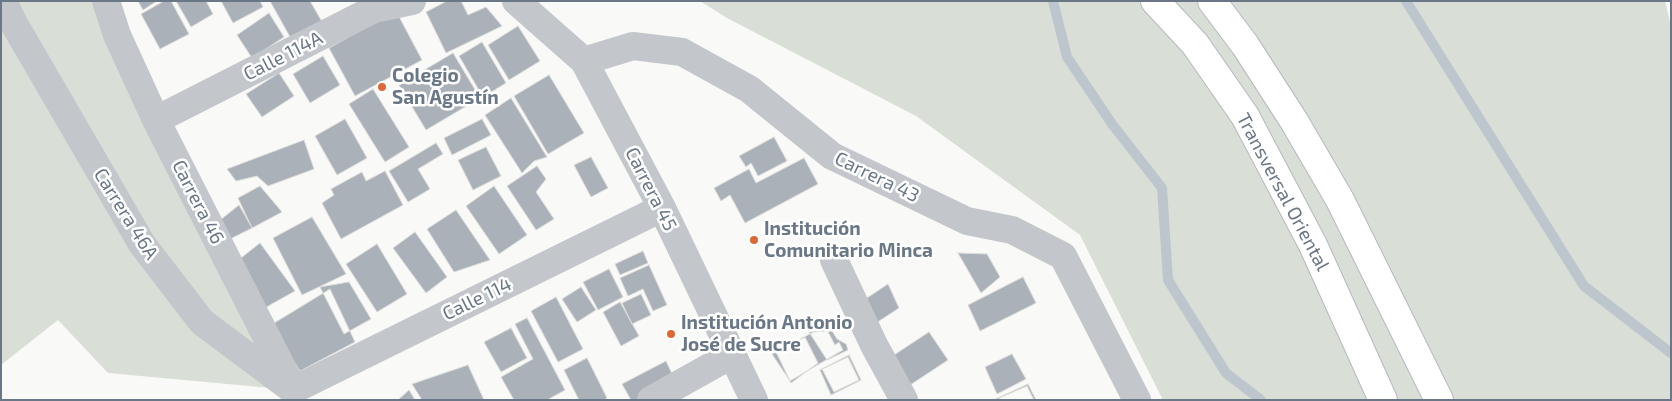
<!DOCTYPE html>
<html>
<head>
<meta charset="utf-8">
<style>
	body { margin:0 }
	#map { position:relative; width:1672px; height:401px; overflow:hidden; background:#f9f9f7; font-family:"Exo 2",sans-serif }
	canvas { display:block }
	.frame { position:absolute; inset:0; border:2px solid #6a7787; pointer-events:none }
</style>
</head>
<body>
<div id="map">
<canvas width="1672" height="401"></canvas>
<div class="frame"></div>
</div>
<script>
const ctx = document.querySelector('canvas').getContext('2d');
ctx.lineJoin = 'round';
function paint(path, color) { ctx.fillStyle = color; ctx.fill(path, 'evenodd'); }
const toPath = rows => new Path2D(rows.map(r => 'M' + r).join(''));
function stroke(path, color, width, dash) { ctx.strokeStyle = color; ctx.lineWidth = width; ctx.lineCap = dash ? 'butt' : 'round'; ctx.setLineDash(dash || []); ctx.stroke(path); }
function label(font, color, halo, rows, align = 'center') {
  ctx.font = font + ' "Exo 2",sans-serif'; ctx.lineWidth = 5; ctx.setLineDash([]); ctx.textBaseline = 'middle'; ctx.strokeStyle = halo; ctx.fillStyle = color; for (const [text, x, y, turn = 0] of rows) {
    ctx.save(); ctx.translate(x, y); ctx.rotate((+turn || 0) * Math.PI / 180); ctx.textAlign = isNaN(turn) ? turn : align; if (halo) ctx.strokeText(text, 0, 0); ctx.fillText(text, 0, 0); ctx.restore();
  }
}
paint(toPath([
	[1,1,106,1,293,390,108,373,58,320,1,365],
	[700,1,1665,1,1671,26,1671,400,1163,400,1080,235,916,116,727,18]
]), '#d9ded6');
stroke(toPath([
	[1053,1,1067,57,1112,124,1162,188,1168,280,1226,373,1261,400],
	[1406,1,1584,286,1671,353]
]), '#bdc6cc', 10);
const building = toPath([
	[138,1,157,1,143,10,138,1],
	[164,1,171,1,189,34,160,49,141,14,164,1],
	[176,1,206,1,213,14,191,27,176,1],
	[221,1,260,1,263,7,233,23,221,1],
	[270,1,310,1,325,27,294,44,270,1],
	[447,1,461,1,468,15,486,7,502,26,446,53,426,12,447,1],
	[396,11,422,60,355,96,329,48,396,11],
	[269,13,284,37,252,58,237,35,269,13],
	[518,26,540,61,509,80,488,45,518,26],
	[482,42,506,83,483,97,459,56,482,42],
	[453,53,480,98,426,130,399,85,453,53],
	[323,56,340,85,310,103,293,74,323,56],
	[279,73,294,96,262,117,246,94,279,73],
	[549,75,584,133,548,154,514,96,549,75],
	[373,89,409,147,385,162,349,104,373,89],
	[511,98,547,157,534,161,522,173,485,115,511,98],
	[345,119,367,158,337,175,315,136,345,119],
	[482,119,491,135,452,155,444,138,482,119],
	[774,137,787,161,758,176,751,163,746,167,739,156,774,137],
	[304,140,314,169,268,186,257,176,236,181,227,169,304,140],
	[436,143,443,154,418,169,430,189,408,202,389,171,436,143],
	[486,147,501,176,473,190,458,160,486,147],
	[591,157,608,188,591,197,574,165,591,157],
	[804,158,818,184,745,223,730,195,721,201,714,188,749,169,756,183,804,158],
	[537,166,546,179,536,192,554,219,536,230,507,186,537,166],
	[385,171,403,205,341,239,322,203,334,195,331,189,362,172,366,181,385,171],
	[260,186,282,212,252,228,238,198,260,186],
	[494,186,527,235,499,254,466,206,494,186],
	[239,205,252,228,230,239,219,221,239,205],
	[456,210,490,260,454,272,427,229,456,210],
	[312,217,346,274,302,295,273,238,312,217],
	[415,232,447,277,426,293,393,248,415,232],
	[260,243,295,291,261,310,236,262,260,243],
	[377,244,407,294,377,312,346,264,377,244],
	[643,251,648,263,620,275,615,264,643,251],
	[958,253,987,254,1000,277,981,293,958,253],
	[649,265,667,305,653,311,643,289,628,296,620,278,649,265],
	[609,269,623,297,598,310,583,282,609,269],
	[1023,277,1036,303,980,331,968,305,1023,277],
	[349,282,371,319,344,334,320,287,349,282],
	[888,284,899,308,876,323,864,300,888,284],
	[581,287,596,310,577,322,562,299,581,287],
	[330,289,355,342,300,371,271,325,330,289],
	[641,294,651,315,632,324,622,303,641,294],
	[556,297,583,349,558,362,531,311,556,297],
	[620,302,639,336,621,346,603,312,620,302],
	[527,318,565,390,547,400,514,400,501,377,533,359,515,324,527,318],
	[825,326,835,345,839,342,843,350,790,381,772,354,825,326],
	[511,328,527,358,501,372,484,342,511,328],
	[832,331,837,339,846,344,848,350,827,360,809,332,832,331],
	[929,332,948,360,907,387,888,359,929,332],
	[805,337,818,363,791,383,776,352,805,337],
	[1012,354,1026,379,997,394,985,367,1012,354],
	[849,355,861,380,831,395,820,370,849,355],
	[848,357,859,380,834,392,822,369,848,357],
	[587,358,607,398,604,400,579,400,564,370,587,358],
	[666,361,674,378,637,400,631,400,622,384,666,361],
	[468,365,484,400,422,400,412,384,468,365],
	[1028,384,1036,400,994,400,1028,384],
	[1027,386,1034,400,1000,400,999,398,1027,386],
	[409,390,415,400,398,400,409,390]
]);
paint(building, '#aab1b8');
stroke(building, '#dbdbd9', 1);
const major = toPath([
	[1155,1,1195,44,1245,116,1313,245,1383,400],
	[1212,1,1245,45,1294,121,1340,200,1439,400]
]);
stroke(major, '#b6babe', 30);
stroke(toPath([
	[3,1,13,22,142,244,202,322,293,390],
	[106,1,117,35,156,120,291,385],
	[516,1,584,61,662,208,754,400],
	[584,61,633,46,682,52,749,89,832,156,967,221,1012,230,1063,256,1137,400],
	[156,120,374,9,412,1],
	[834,260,874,345,904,400],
	[293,390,662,208],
	[651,400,733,354]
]), '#c3c6ca', 28);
stroke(major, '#fff', 28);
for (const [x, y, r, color] of [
	[382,87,5,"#dc6935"],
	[754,240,5,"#dc6935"],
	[671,334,5,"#dc6935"]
]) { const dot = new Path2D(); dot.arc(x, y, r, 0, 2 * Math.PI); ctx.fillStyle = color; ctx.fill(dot); stroke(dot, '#fff', 2); }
label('19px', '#6a7787', '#fff', [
	["Calle 114A",283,56,-27],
	["Carrera 43",877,177,26],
	["Carrera 45",651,189,63],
	["Transversal Oriental",1283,192,62],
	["Carrera 46",198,202,63],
	["Carrera 46A",126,214,58],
	["Calle 114",477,299,-26]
]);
label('bold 19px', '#6a7787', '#fff', [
	["Colegio",392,76],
	["San Agustín",392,98],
	["Institución",764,229],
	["Comunitario Minca",764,251],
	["Institución Antonio",681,323],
	["José de Sucre",681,345]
], 'left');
</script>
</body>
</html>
